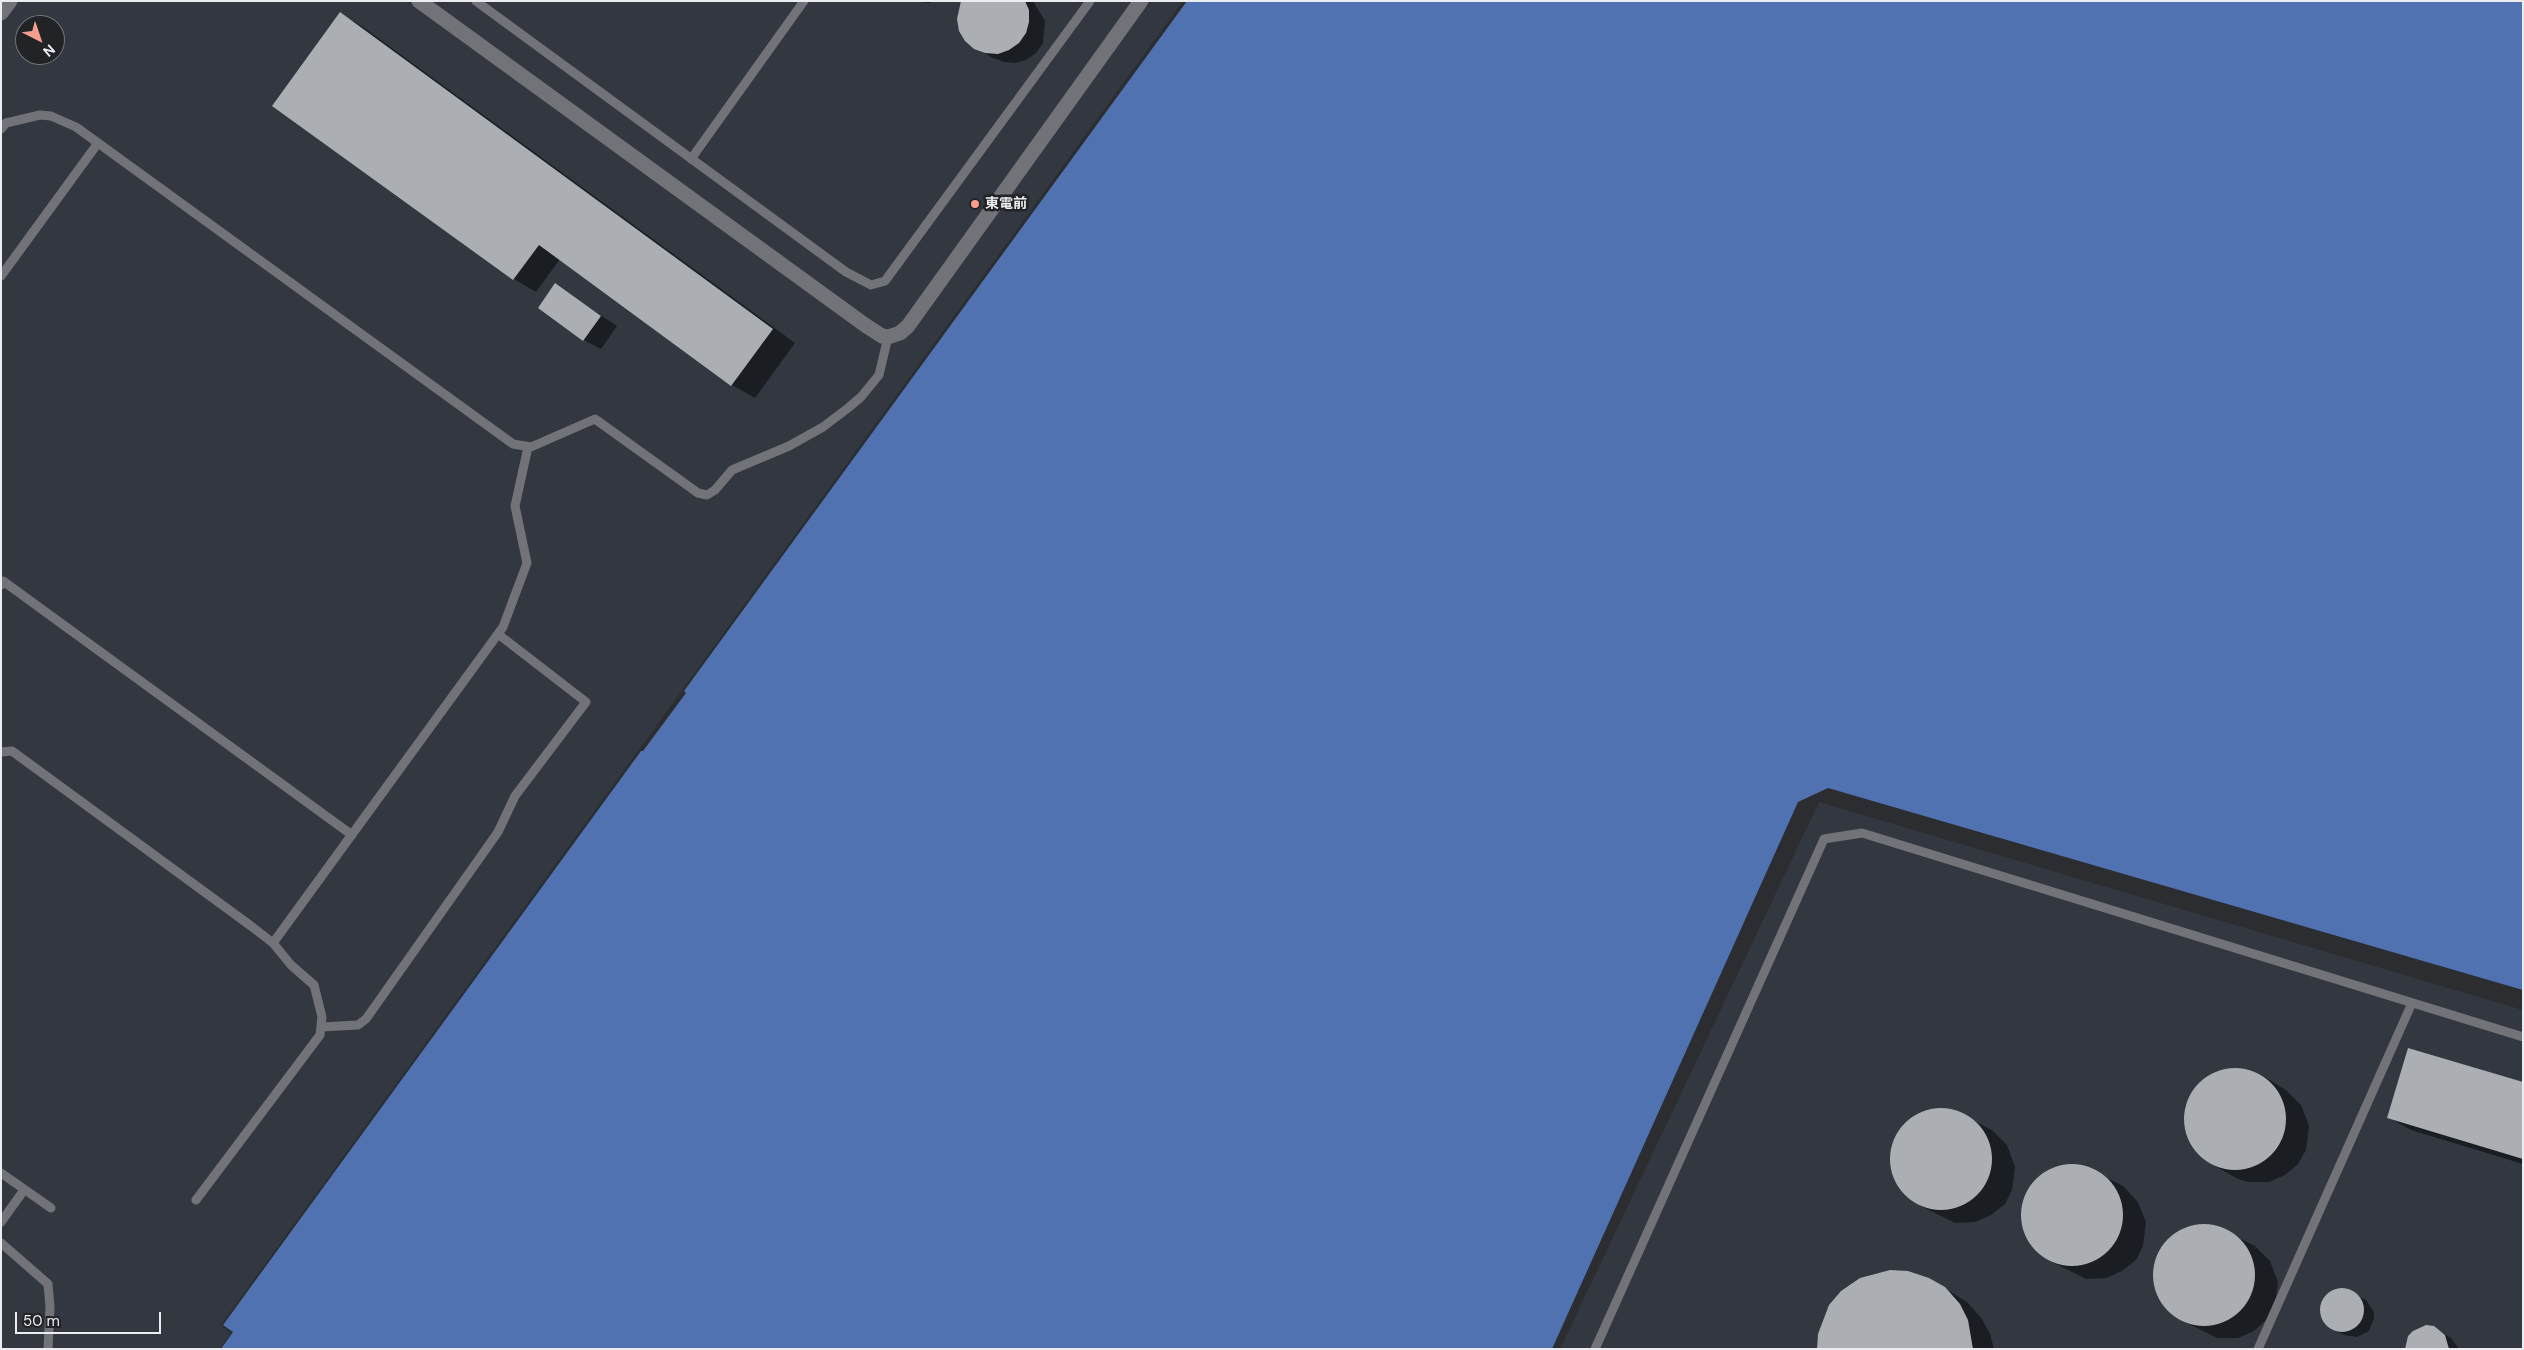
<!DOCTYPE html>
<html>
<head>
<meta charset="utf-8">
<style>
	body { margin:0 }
	#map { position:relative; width:2524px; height:1350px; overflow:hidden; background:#2b2d30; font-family:"DM Sans",sans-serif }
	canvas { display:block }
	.frame { position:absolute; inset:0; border:2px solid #ecedf0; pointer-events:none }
	.north { position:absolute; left:15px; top:15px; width:50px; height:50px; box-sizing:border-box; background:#212326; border:1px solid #727477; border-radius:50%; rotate:139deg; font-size:14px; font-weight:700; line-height:20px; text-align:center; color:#ecedf0 }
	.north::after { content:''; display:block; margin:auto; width:18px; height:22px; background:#f59d8f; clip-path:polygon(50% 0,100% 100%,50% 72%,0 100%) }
	.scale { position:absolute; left:15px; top:1312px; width:146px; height:22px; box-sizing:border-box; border:2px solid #ecedf0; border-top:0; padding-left:6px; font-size:15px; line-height:18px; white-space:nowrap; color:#ecedf0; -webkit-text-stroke:4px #212326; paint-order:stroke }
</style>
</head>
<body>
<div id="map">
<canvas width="2524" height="1350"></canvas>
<div class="frame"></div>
<div class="north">N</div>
<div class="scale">50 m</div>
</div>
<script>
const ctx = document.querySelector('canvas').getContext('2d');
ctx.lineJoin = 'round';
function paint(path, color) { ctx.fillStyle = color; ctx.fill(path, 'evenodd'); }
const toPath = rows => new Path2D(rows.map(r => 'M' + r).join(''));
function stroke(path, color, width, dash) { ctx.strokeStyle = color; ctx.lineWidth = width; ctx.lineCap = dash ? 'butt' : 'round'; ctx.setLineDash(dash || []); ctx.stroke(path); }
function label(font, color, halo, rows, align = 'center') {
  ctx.font = font + ' "DM Sans","Noto Sans JP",sans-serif'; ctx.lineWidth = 5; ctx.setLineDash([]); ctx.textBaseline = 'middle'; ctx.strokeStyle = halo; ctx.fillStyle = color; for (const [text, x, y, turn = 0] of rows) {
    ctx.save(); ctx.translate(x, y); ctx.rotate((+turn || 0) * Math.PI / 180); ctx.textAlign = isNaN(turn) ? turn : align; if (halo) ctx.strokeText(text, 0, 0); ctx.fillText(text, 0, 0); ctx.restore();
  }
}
paint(toPath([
	[1,1,1183,1,221,1325,231,1333,220,1349,1,1349],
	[25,25,55,25,55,55,25,55],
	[1819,802,2523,1010,2523,1349,1560,1349]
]), '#323740');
paint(toPath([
	[1187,1,2523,1,2523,990,1828,788,1798,802,1552,1349,221,1349,233,1332,223,1325,641,751,643,751,686,693,684,691]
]), '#5072b1');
paint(toPath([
	[914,1,935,1,929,3],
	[963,1,1033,1,1045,21,1043,43,1036,53,1026,60,1015,63,1004,62,993,58,975,48],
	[340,13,363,27,795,343,755,398,732,385,560,259,536,292,514,279],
	[555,285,617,326,601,349,584,340],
	[2243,1069,2263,1076,2286,1090,2301,1105,2309,1126,2306,1150,2298,1164,2285,1175,2269,1182,2248,1182,2238,1179,2215,1166,2196,1152,2188,1138,2184,1124,2185,1106,2195,1087,2217,1071],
	[2523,1084,2523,1164,2411,1130,2388,1117],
	[1950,1109,1992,1130,2007,1145,2015,1167,2012,1190,2005,1204,1991,1215,1975,1222,1955,1223,1921,1206,1903,1192,1894,1178,1891,1164,1892,1147,1902,1127,1924,1112],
	[2081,1165,2123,1186,2138,1202,2146,1222,2143,1246,2136,1260,2122,1271,2106,1278,2086,1279,2052,1262,2033,1248,2025,1234,2021,1220,2023,1203,2033,1183,2055,1168],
	[2213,1225,2255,1246,2270,1261,2278,1282,2275,1305,2267,1319,2254,1331,2238,1338,2217,1338,2183,1321,2165,1308,2157,1294,2153,1280,2155,1262,2165,1243,2186,1227],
	[1908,1272,1929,1279,1967,1302,1982,1319,1990,1334,1994,1349,1818,1349,1860,1279,1877,1273],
	[2341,1289,2366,1300,2374,1312,2374,1318,2369,1331,2357,1337,2344,1335,2332,1329,2323,1318,2321,1312,2324,1299,2328,1294],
	[2440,1331,2451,1338,2459,1349,2407,1349]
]), '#0007');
paint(toPath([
	[961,1,1025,1,1029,10,1029,22,1026,33,1019,43,1009,50,998,54,985,53,974,49,965,41,959,31,957,19],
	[340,12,773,329,731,386,539,245,513,280,272,106],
	[555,283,601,316,583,341,538,308],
	[2408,1048,2523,1082,2523,1159,2387,1118],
	'2184 1119a51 51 0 1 1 102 0a51 51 0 1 1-102 0Z',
	'1890 1159a51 51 0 1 1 102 0a51 51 0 1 1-102 0Z',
	'2021 1215a51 51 0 1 1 102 0a51 51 0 1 1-102 0Z',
	'2153 1275a51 51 0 1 1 102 0a51 51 0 1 1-102 0Z',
	[1890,1270,1908,1271,1929,1278,1945,1287,1960,1304,1968,1320,1973,1349,1817,1349,1818,1334,1829,1305,1841,1291,1860,1278],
	'2320 1310a22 22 0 1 1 44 0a22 22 0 1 1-44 0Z',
	[2426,1325,2434,1326,2445,1335,2449,1349,2405,1349,2408,1336,2413,1331]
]), '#abaeb2');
stroke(toPath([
	[476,1,846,272,871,285,885,281,1090,1],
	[1,129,6,123,40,115,51,116,76,127,513,444,531,447,595,419,698,493,707,495,715,490,732,470,789,446,823,427,848,408,861,397,879,375,888,337],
	[691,159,804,1],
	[1,276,98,143],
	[1,585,3,581,352,835],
	[1,752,12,751,251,926,273,943,291,965,314,985,322,1017,320,1035,196,1200],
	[273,943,503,627,527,563,515,506,528,447],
	[322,1027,358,1025,366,1019,498,832,515,796,586,702,498,634],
	[1,1173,51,1208],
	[1,1222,24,1190],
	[1,1243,48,1284,50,1307,48,1349],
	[1595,1349,1824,839,1862,833,2523,1037],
	[2258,1349,2412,1003]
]), '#717378', 9);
stroke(toPath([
	[419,1,865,325,882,336,888,337,900,333,908,326,1141,1],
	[1,13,10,1]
]), '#717378', 15);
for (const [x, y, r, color] of [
	[975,204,5,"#f59d8f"]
]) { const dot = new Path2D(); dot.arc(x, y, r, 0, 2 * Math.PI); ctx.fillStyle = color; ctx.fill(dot); stroke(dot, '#212326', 2); }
label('bold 14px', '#ecedf0', '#212326', [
	["東電前",985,204]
], 'left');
</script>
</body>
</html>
